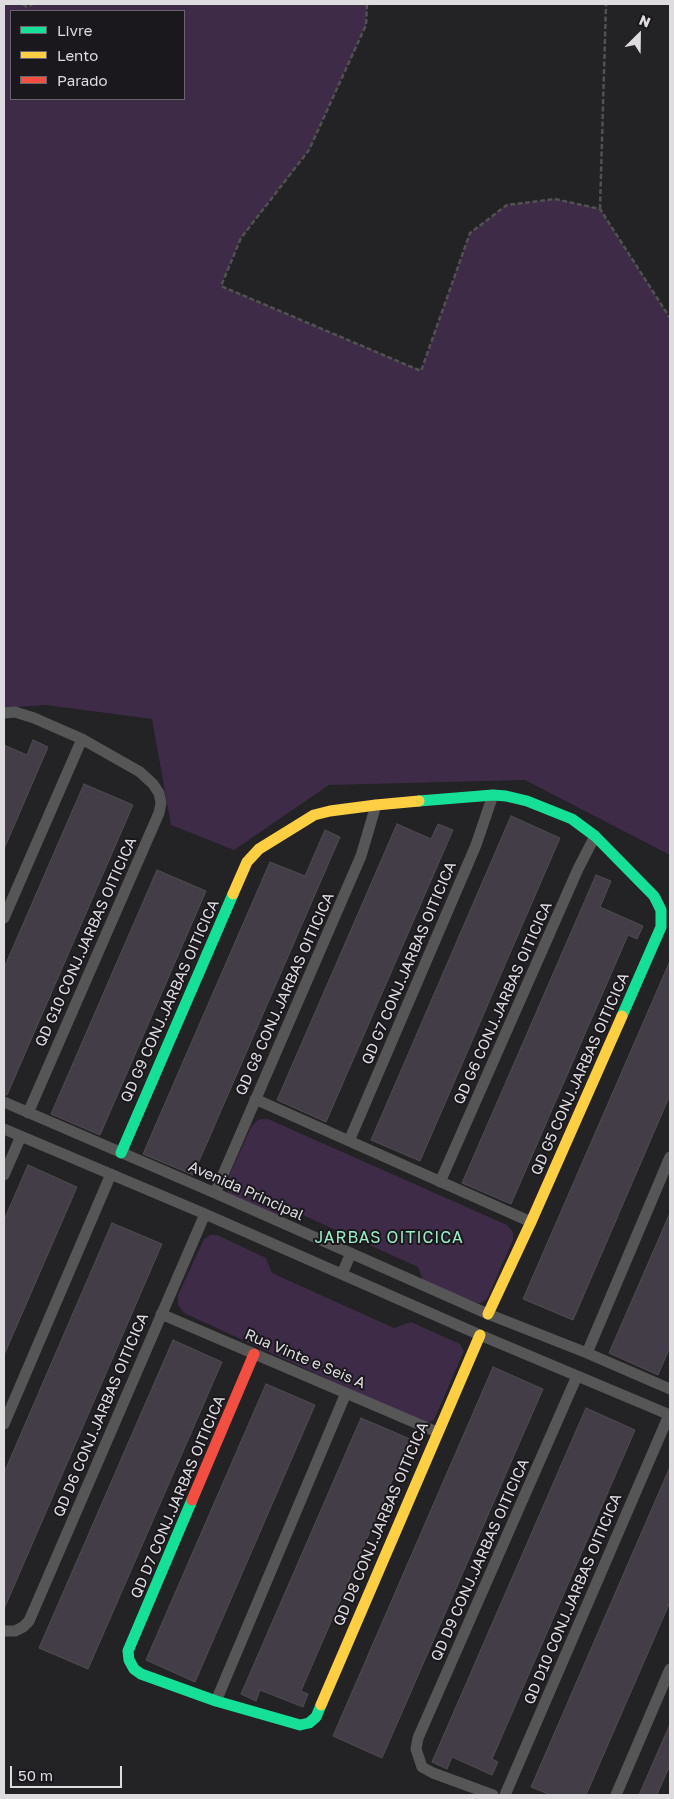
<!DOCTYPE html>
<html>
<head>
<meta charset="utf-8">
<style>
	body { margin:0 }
	#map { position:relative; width:674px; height:1799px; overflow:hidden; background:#232224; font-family:"Golos Text",sans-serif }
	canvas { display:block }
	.frame { position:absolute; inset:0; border:5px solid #dedcdf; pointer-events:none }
	.legend { position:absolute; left:10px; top:10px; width:175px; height:90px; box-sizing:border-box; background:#1a181c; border:1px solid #68666a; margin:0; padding:6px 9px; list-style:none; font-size:15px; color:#dedcdf }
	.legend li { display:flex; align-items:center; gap:10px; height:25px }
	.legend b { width:25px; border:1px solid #68666a }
	.north { position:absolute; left:614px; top:10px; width:50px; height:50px; -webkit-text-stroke:4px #1a181c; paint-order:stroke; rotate:23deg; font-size:14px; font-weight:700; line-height:20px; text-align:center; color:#dedcdf }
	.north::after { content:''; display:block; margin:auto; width:18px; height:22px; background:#dedcdf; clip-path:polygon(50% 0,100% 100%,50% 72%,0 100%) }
	.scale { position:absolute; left:10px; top:1766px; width:112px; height:22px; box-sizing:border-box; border:2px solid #dedcdf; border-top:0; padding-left:6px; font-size:15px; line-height:18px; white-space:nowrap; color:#dedcdf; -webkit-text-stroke:4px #1a181c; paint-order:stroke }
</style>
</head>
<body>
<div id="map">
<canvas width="674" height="1799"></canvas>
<div class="frame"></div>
<ul class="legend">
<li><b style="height:6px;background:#16e098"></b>Livre</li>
<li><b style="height:6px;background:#ffcf43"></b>Lento</li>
<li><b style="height:6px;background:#f24e42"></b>Parado</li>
</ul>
<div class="north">N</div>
<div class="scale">50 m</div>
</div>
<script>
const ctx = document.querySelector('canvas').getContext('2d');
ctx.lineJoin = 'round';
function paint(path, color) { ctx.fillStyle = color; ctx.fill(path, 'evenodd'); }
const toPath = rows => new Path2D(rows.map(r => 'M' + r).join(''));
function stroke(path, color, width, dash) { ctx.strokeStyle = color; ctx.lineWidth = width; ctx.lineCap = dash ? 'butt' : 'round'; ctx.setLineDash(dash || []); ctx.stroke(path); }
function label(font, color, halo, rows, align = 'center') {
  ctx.font = font + ' "Golos Text",sans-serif'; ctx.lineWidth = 4; ctx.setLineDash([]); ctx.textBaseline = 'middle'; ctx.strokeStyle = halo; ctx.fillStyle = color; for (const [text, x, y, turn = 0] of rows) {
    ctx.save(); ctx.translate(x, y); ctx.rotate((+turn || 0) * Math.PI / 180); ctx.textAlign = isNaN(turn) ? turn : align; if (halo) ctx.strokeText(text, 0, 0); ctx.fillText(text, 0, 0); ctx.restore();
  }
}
paint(toPath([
	[4,4,23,4,28,7,33,4,367,4,366,25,309,150,241,238,221,286,421,371,470,233,507,205,555,199,600,209,670,318,670,855,525,780,329,785,234,850,171,825,152,719,46,705,4,708],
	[11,11,184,11,184,99,11,99],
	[263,1119,268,1119,507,1225,513,1232,513,1240,487,1299,481,1303,477,1303,424,1283,418,1267,296,1212,281,1217,228,1193,226,1183,251,1127,258,1120],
	[210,1235,217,1235,266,1258,272,1273,394,1328,411,1322,460,1344,464,1351,434,1420,426,1423,421,1422,184,1313,178,1305,178,1295,204,1239]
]), '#3d2b47');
const building = toPath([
	[33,740,48,747,4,849,4,745,27,755,33,740],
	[84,784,133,805,7,1095,4,1095,4,968,84,784],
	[511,816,560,838,420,1161,371,1140,511,816],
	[397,824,431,839,438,824,453,830,326,1122,277,1100,397,824],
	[325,830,340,837,193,1175,143,1154,270,862,305,876,325,830],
	[157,870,206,891,100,1135,51,1114,157,870],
	[596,875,611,881,600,907,643,926,637,939,628,935,511,1204,462,1183,596,875],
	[670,961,670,1095,573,1320,523,1299,670,961],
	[28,1165,77,1187,4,1355,4,1220,28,1165],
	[670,1213,670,1347,658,1375,609,1353,670,1213],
	[112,1223,162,1244,4,1609,4,1473,112,1223],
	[173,1340,222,1362,88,1669,39,1648,173,1340],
	[493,1367,543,1389,382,1758,333,1736,493,1367],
	[266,1384,315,1405,195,1682,146,1660,266,1384],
	[586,1408,635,1430,492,1759,498,1762,492,1775,452,1757,447,1769,432,1762,586,1408],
	[361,1418,410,1439,301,1691,308,1694,303,1707,260,1690,256,1701,241,1694,361,1418],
	[670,1467,670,1602,586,1795,551,1795,531,1787,670,1467],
	[670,1724,670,1765,659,1790,657,1795,639,1795,670,1724]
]);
paint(building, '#433d47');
stroke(building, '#4e4d4f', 1);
stroke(toPath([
	[23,4,27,7,33,4],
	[367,4,366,25,309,150,241,238,221,286,421,371,470,233,507,205,555,199,600,209,670,318],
	[600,209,606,4]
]), '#525152', 2.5, [5, 2.5]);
stroke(toPath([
	[4,713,15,712,34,718,82,739,140,772,153,784,159,793,161,803,159,813,28,1113],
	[4,918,82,739],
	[255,1099,531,1222],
	[4,1102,215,1193,488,1314,587,1353,670,1389],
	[4,1129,205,1214,480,1335,670,1415],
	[349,1141,476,845,493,795],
	[4,1175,21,1136],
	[440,1182,578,869,595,836],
	[215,1193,348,886,361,856,376,805],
	[342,1274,351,1253],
	[161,1314,437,1432],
	[587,1353,670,1157],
	[4,1424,111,1174],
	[4,1631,15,1631,23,1627,29,1621,205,1214],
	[216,1701,346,1393],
	[493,1795,433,1773,422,1767,416,1749,418,1738,577,1376],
	[505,1795,669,1415],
	[616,1795,670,1669]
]), '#575657', 11);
stroke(toPath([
	[419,801,493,795,506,796,527,801,572,819,595,836,654,896,661,910,661,927,622,1016],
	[121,1153,233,894],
	[192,1500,128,1651,129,1660,134,1669,141,1674,216,1701,300,1725,309,1723,316,1717,321,1705]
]), '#16e098', 11);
stroke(toPath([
	[233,894,247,862,259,849,314,815,330,811,376,805,419,801],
	[488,1314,531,1222,622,1016],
	[321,1705,480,1335]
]), '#ffcf43', 11);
stroke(toPath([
	[192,1500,254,1354]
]), '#f24e42', 11);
label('15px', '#dedcdf', '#1a181c', [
	["QD G10 CONJ.JARBAS OITICICA",86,942,-66],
	["QD G7 CONJ.JARBAS OITICICA",409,963,-67],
	["QD G8 CONJ.JARBAS OITICICA",285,994,-66],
	["QD G9 CONJ.JARBAS OITICICA",170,1001,-66],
	["QD G6 CONJ.JARBAS OITICICA",503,1003,-66],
	["QD G5 CONJ.JARBAS OITICICA",580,1074,-66],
	["Avenida Principal",246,1191,24],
	["Rua Vinte e Seis A",305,1359,23],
	["QD D6 CONJ.JARBAS OITICICA",101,1415,-67],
	["QD D7 CONJ.JARBAS OITICICA",178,1497,-67],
	["QD D8 CONJ.JARBAS OITICICA",381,1524,-67],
	["QD D9 CONJ.JARBAS OITICICA",480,1560,-66],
	["QD D10 CONJ.JARBAS OITICICA",573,1599,-67]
]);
ctx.letterSpacing = '1px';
label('16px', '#99edc5', '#1a181c', [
	["JARBAS OITICICA",389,1238]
]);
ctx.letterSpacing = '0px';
</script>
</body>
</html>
